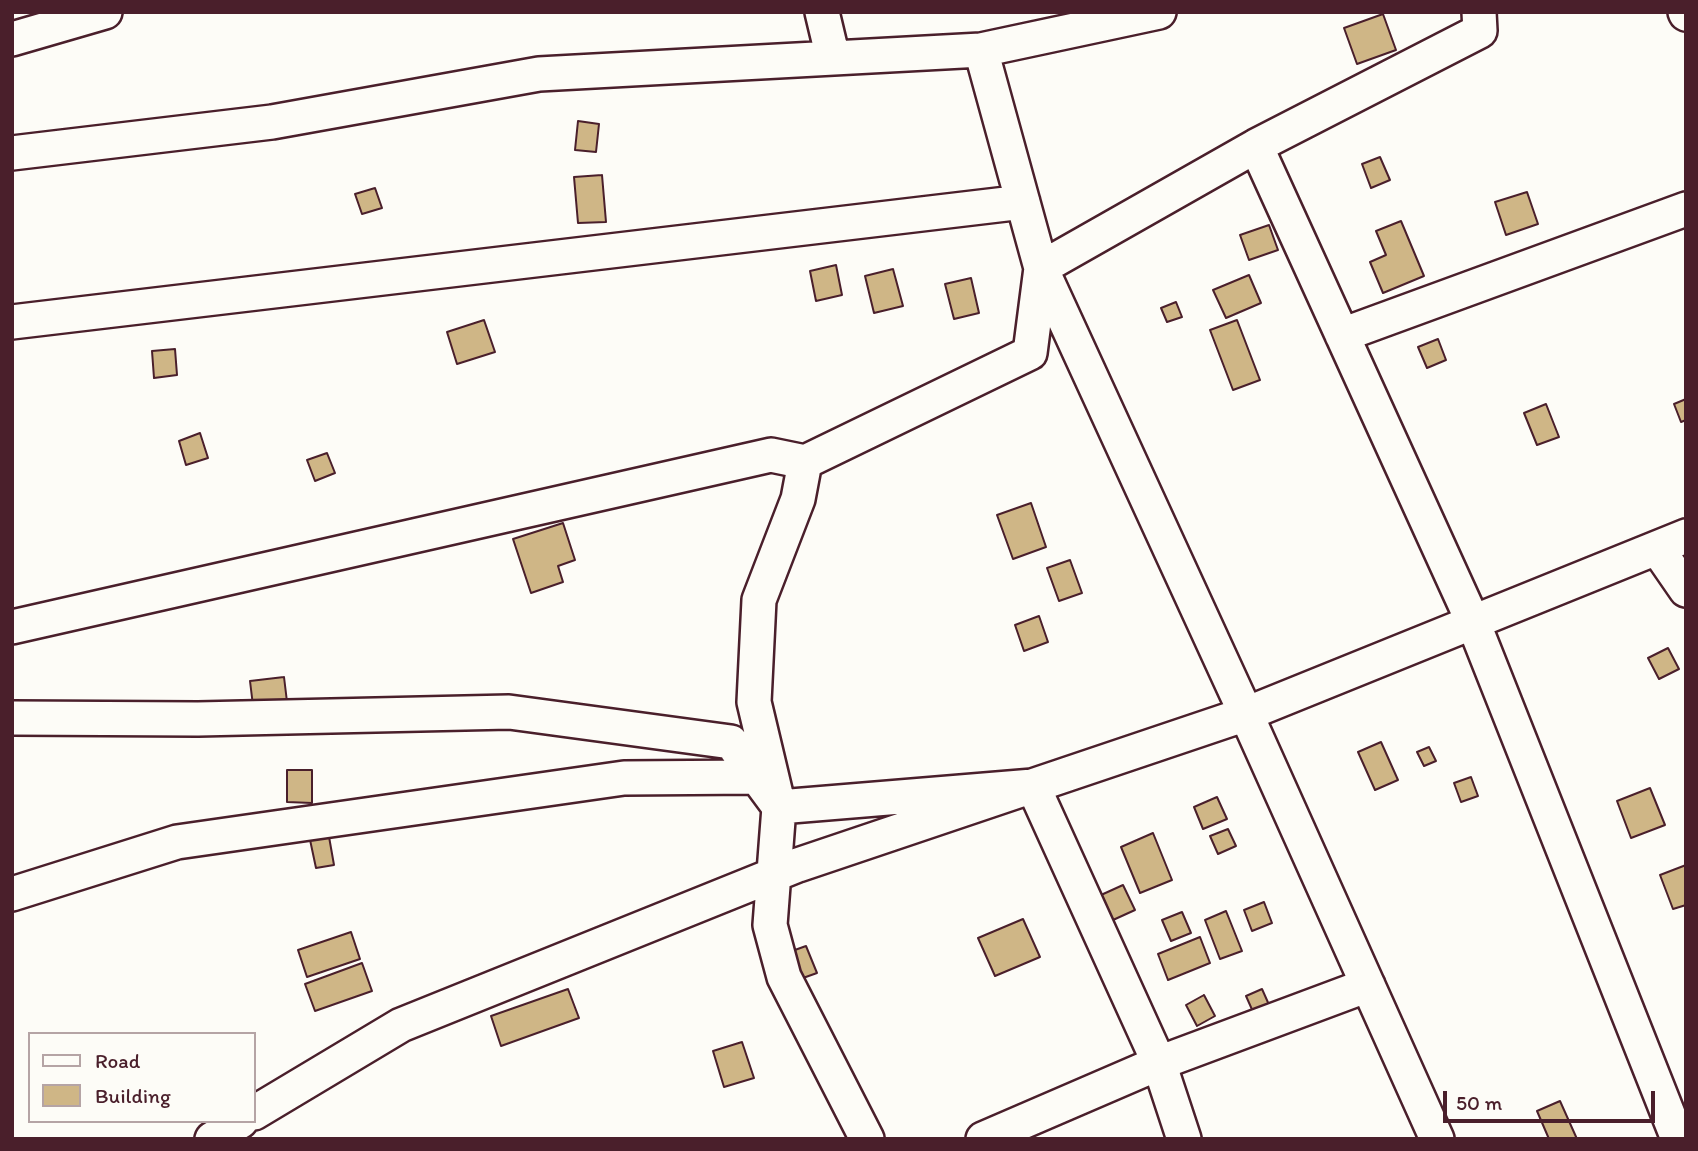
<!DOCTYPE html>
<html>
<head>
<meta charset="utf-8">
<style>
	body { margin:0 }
	#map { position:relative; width:1698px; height:1151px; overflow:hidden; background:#fdfcf7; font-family:Itim,sans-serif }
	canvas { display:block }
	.frame { position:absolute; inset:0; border:14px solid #4a1f2b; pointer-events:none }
	.legend { position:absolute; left:28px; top:1032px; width:228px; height:91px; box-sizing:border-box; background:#fdfcf7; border:2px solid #b5a4a5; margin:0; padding:9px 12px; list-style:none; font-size:21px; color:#4a1f2b }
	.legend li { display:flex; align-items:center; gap:14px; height:35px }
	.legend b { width:35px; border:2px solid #b5a4a5 }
	.scale { position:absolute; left:1443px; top:1091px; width:212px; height:32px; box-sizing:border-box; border:4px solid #4a1f2b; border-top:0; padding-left:9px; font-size:21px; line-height:24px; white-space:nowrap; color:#4a1f2b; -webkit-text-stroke:5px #fdfcf7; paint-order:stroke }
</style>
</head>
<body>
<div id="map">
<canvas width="1698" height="1151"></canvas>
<div class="frame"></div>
<ul class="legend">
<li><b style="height:9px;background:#fdfcf7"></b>Road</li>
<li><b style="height:19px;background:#cfb686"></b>Building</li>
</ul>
<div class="scale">50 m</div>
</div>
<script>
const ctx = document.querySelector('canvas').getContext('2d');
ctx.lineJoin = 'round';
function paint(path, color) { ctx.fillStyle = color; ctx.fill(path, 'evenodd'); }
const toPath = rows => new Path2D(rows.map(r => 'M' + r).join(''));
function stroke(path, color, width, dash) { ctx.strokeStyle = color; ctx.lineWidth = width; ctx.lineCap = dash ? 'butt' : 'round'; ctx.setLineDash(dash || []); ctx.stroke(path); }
const building = toPath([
	[1383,14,1396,50,1357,64,1344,28,1383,14],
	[578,121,599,124,596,152,575,150,578,121],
	[1380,157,1390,180,1371,188,1362,164,1380,157],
	[602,175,606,222,578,223,574,177,602,175],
	[375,188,382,208,362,214,355,194,375,188],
	[1527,192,1538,224,1506,235,1495,202,1527,192],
	[1401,221,1424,276,1383,293,1370,262,1386,255,1376,231,1401,221],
	[1269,225,1278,250,1249,260,1240,235,1269,225],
	[836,265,842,295,816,301,810,271,836,265],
	[893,269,903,306,874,313,865,276,893,269],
	[1249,275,1261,303,1226,318,1213,290,1249,275],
	[971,278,979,313,954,319,945,284,971,278],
	[1176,302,1182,317,1167,322,1161,308,1176,302],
	[484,320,495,352,457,364,447,332,484,320],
	[1237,320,1260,380,1233,390,1210,330,1237,320],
	[1438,339,1446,360,1427,368,1418,347,1438,339],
	[175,349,177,375,154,378,152,351,175,349],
	[1686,399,1686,420,1681,422,1674,404,1686,399],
	[1546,404,1559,437,1537,445,1524,413,1546,404],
	[200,433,208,458,186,465,179,441,200,433],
	[327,453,335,473,315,481,307,460,327,453],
	[1031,503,1046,547,1013,559,997,515,1031,503],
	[563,523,575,560,558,566,563,582,531,593,513,539,563,523],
	[1070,560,1082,593,1059,601,1047,568,1070,560],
	[1039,616,1048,642,1024,651,1015,625,1039,616],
	[1668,648,1679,669,1659,679,1648,658,1668,648],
	[284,677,288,710,254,714,250,681,284,677],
	[1381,742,1398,780,1375,790,1358,752,1381,742],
	[1429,747,1436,761,1424,766,1417,752,1429,747],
	[287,770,312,770,312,803,287,802,287,770],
	[1471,777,1478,796,1461,802,1454,783,1471,777],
	[1650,788,1665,825,1631,838,1617,801,1650,788],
	[1217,797,1227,819,1203,829,1194,807,1217,797],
	[1228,829,1236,846,1218,854,1210,836,1228,829],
	[328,831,334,865,316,868,309,835,328,831],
	[1153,833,1172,880,1140,893,1121,847,1153,833],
	[1686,865,1686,905,1673,909,1660,875,1686,865],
	[1123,885,1135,910,1113,920,1101,895,1123,885],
	[1264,902,1272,923,1252,931,1244,910,1264,902],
	[1226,911,1242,951,1220,959,1205,920,1226,911],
	[1182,912,1191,933,1171,941,1162,920,1182,912],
	[1023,919,1040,957,995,976,978,938,1023,919],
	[351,932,360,959,307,977,298,950,351,932],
	[1200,937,1210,963,1168,980,1158,954,1200,937],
	[806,946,817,973,803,978,792,951,806,946],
	[362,963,372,991,315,1011,305,984,362,963],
	[568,989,579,1018,501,1046,491,1016,568,989],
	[1262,989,1270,1007,1254,1014,1246,996,1262,989],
	[1204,995,1215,1016,1197,1026,1186,1005,1204,995],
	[742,1042,754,1078,724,1087,713,1051,742,1042],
	[1560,1101,1577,1139,1549,1139,1537,1111,1560,1101]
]);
paint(building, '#cfb686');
stroke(building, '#4a1f2b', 2);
const minor = toPath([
	[822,12,833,58],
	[1685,12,1686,14],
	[12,39,105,12],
	[981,50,1041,268,1246,714,1437,1139],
	[1256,146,1473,622,1678,1139],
	[12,153,272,122,539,74,981,50,1159,12],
	[12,322,1023,202],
	[1342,335,1686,209],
	[805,462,798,499,759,600,754,702,779,807,770,925,784,977,867,1139],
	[1657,548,1686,590],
	[12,627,771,455,805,462,1030,353,1041,268,1256,146,1480,31,1479,12],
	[12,718,198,719,509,712,731,742,779,807,1033,786,1159,1063,1184,1139],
	[12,894,177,842,624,778,757,777],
	[254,1113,401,1025,798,865,1246,714,1686,536],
	[212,1139,241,1121],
	[983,1139,1159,1063,1368,985]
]);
stroke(minor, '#4a1f2b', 38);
stroke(minor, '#fdfcf7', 33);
</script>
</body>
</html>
